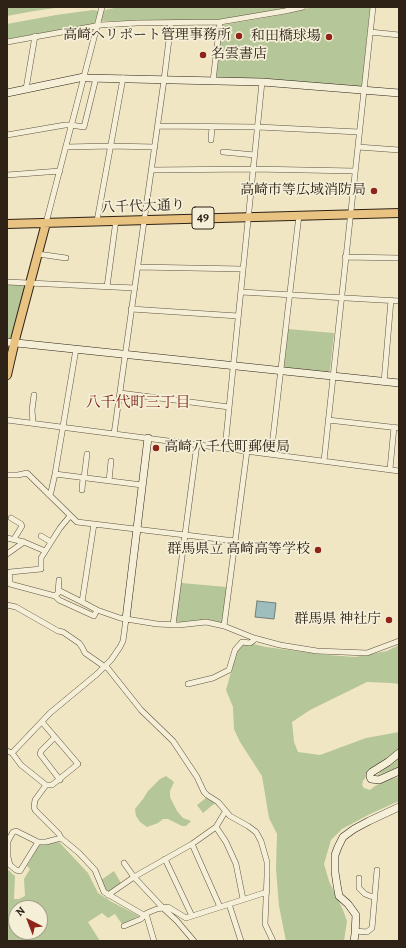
<!DOCTYPE html>
<html>
<head>
<meta charset="utf-8">
<style>
	body { margin:0 }
	#map { position:relative; width:406px; height:948px; overflow:hidden; background:#f0e6c3; font-family:Alegreya,serif }
	canvas { display:block }
	.frame { position:absolute; inset:0; border:8px solid #2e2217; pointer-events:none }
	.north { position:absolute; left:8px; top:900px; width:40px; height:40px; box-sizing:border-box; background:#f5efd8; border:1px solid #a59d8b; border-radius:50%; rotate:318deg; font-size:11px; font-weight:700; line-height:16px; text-align:center; color:#2e2217 }
	.north::after { content:''; display:block; margin:auto; width:14px; height:18px; background:#8f2418; clip-path:polygon(50% 0,100% 100%,50% 72%,0 100%) }
</style>
</head>
<body>
<div id="map">
<canvas width="406" height="948"></canvas>
<div class="frame"></div>
<div class="north">N</div>
</div>
<script>
const ctx = document.querySelector('canvas').getContext('2d');
ctx.lineJoin = 'round';
function paint(path, color) { ctx.fillStyle = color; ctx.fill(path, 'evenodd'); }
const toPath = rows => new Path2D(rows.map(r => 'M' + r).join(''));
function stroke(path, color, width, dash) { ctx.strokeStyle = color; ctx.lineWidth = width; ctx.lineCap = dash ? 'butt' : 'round'; ctx.setLineDash(dash || []); ctx.stroke(path); }
function label(font, color, halo, rows, align = 'center') {
  ctx.font = font + ' Alegreya,"Noto Serif JP",serif'; ctx.lineWidth = 3.5; ctx.setLineDash([]); ctx.textBaseline = 'middle'; ctx.strokeStyle = halo; ctx.fillStyle = color; for (const [text, x, y, turn = 0] of rows) {
    ctx.save(); ctx.translate(x, y); ctx.rotate((+turn || 0) * Math.PI / 180); ctx.textAlign = isNaN(turn) ? turn : align; if (halo) ctx.strokeText(text, 0, 0); ctx.fillText(text, 0, 0); ctx.restore();
  }
}
paint(toPath([
	[7,7,62,7,34,11,7,16],
	[119,7,292,7,226,19,217,20,101,21,103,12,105,10],
	[313,7,370,7,362,86,360,88,219,78,216,76,222,26,223,25,286,14],
	[93,10,99,11,94,24,7,39,7,24,56,15],
	[7,284,24,285,26,288,13,337,10,339,7,339],
	[288,329,334,333,330,370,327,373,285,368,284,367],
	[181,583,227,587,222,622,221,624,179,624,176,620],
	[253,644,266,647,327,655,355,657,387,651,399,645,399,684,391,683,367,682,310,710,292,722,294,742,298,752,320,755,366,738,399,732,399,748,367,775,363,781,362,785,364,788,370,790,375,786,386,780,399,777,399,801,370,814,342,829,331,840,324,864,329,881,343,910,347,921,344,941,286,941,279,906,276,869,277,834,269,818,262,776,240,742,234,729,233,707,226,690,237,651,242,645],
	[399,756,399,767,376,776],
	[166,776,174,782,170,791,170,797,177,811,183,818,191,821,186,826,182,826,168,819,163,819,158,823,147,827,140,822,136,816,135,809,143,799,148,791,160,779],
	[206,798,215,803,203,813,197,805],
	[59,842,88,873,98,893,112,902,139,916,122,924,115,914,108,918,102,913,88,922,100,941,7,941,7,869,15,876,14,899,19,899,25,896,24,879,30,869,27,866,39,845],
	[16,908,40,908,40,932,16,932],
	[114,871,121,883,109,892,106,891,101,880]
]), '#b5c698');
const water = toPath([
	[257,601,276,603,274,619,255,617,257,601]
]);
paint(water, '#9ebdbd');
stroke(water, '#717f7b', 1);
const street = toPath([
	[370,32,399,35],
	[7,42,101,25,137,23,220,22,285,11,303,7],
	[213,81,220,22],
	[26,89,35,36],
	[158,126,258,127,359,132],
	[7,135,65,125,71,125,84,127,96,78],
	[211,140,212,127],
	[66,147,111,146,155,147],
	[358,147,399,150],
	[223,152,255,155],
	[151,170,253,169,355,171],
	[7,175,60,171],
	[97,221,123,78],
	[46,223,102,7],
	[38,254,66,258],
	[345,257,399,258],
	[138,267,243,269],
	[7,282,135,288],
	[107,287,116,220],
	[241,292,399,301],
	[131,309,238,316],
	[384,382,391,300],
	[120,393,229,407],
	[7,420,399,471],
	[328,420,399,428],
	[33,423,32,410,34,395],
	[114,434,164,80,171,23],
	[225,448,262,82],
	[271,454,299,215],
	[324,461,373,7],
	[390,469,394,427],
	[55,474,142,485],
	[7,475,18,475,27,473,77,522,235,541],
	[84,478,87,454],
	[109,481,111,461],
	[82,490,83,478],
	[49,495,51,492,55,474,76,349],
	[70,516,60,528,41,558,41,569,10,572,10,584,55,596,59,600,94,616,97,610],
	[11,518,21,524,22,526,14,539],
	[94,524,82,602,97,610,120,618,157,624,179,625,206,622,224,626,254,638,280,645,317,651,367,653,399,641],
	[41,536,51,542],
	[7,538,24,542,45,551],
	[7,554,24,542],
	[58,593,59,580],
	[55,596,60,591,82,602],
	[7,605,16,607,58,631,63,632,79,643,82,647,85,653,105,667],
	[173,625,197,444],
	[224,626,247,451],
	[106,666,141,710,173,741,197,777,204,792,207,795,218,802,230,816,248,826,256,832,261,841,267,862,267,876,265,924,273,941],
	[188,684,213,678,229,670,235,650,242,642,250,643,254,640,254,638],
	[54,738,41,751,40,754,60,780],
	[7,751,12,753,50,713,97,674,111,660,120,647,123,641,126,619],
	[12,753,21,765,46,785,52,785,78,764,42,722],
	[46,785,35,800,34,807,35,810,59,834,61,838,79,853,95,870,104,892,147,917,154,941],
	[216,827,226,842,236,864,243,899],
	[38,842,20,871,16,870,10,865,8,857,8,841,13,832,16,831,38,842,46,842,61,838],
	[192,844,220,907],
	[165,859,192,916],
	[124,863,134,877,163,908,177,921,194,941],
	[359,878,359,888,365,894,370,896,375,897],
	[108,895,134,877,192,844,216,827,225,812],
	[229,904,241,941],
	[124,926,141,919,147,913,157,909,168,907,186,918,267,892],
	[355,931,367,932,372,928,377,870]
]);
const secondary = toPath([
	[7,93,84,77,87,78,262,82,399,93],
	[7,342,399,383],
	[126,619,148,438],
	[399,753,388,762,372,772,370,774,370,777,371,779,379,780,399,771],
	[354,941,355,934,356,915,348,904,339,896,337,885,335,872,335,855,338,847,343,837,354,829,369,821,399,807]
]);
const primary = toPath([
	[7,224,148,220,399,213],
	[7,375,16,336,46,223]
]);
stroke(street, '#5e5342', 6);
stroke(secondary, '#2e2217', 8);
stroke(primary, '#2e2217', 10);
stroke(street, '#f5efd8', 5);
stroke(secondary, '#f5efd8', 7);
stroke(primary, '#e8c382', 8);
for (const [x, y, r, color] of [
	[239,36,4,"#8f2418"],
	[329,37,4,"#8f2418"],
	[203,55,4,"#8f2418"],
	[374,191,4,"#8f2418"],
	[156,448,4,"#8f2418"],
	[318,550,4,"#8f2418"],
	[389,620,4,"#8f2418"]
]) { const dot = new Path2D(); dot.arc(x, y, r, 0, 2 * Math.PI); ctx.fillStyle = color; ctx.fill(dot); stroke(dot, '#f5efd8', 1.5); }
for (const [x, y, w] of [
	[203,218,22]
]) { const box = new Path2D(); box.roundRect(x - w / 2, y - 11, w, 22, 3); ctx.fillStyle = '#f5efd8'; ctx.fill(box); stroke(box, '#2e2217', 1); }
label('bold 13px', '#2e2217', null, [
	["49",203,218]
]);
label('14px', '#2e2217', '#f5efd8', [
	["高崎ヘリポート管理事務所",231,36],
	["和田橋球場",321,37],
	["名雲書店",211,55,"left"],
	["高崎市等広域消防局",366,191],
	["高崎八千代町郵便局",164,448,"left"],
	["群馬県立 高崎高等学校",310,550],
	["群馬県 神社庁",381,620]
], 'right');
label('14px', '#2e2217', '#f5efd8', [
	["八千代大通り",143,207,-2]
]);
label('15px', '#7a1f14', '#f5efd8', [
	["八千代町三丁目",138,403]
]);
</script>
</body>
</html>
